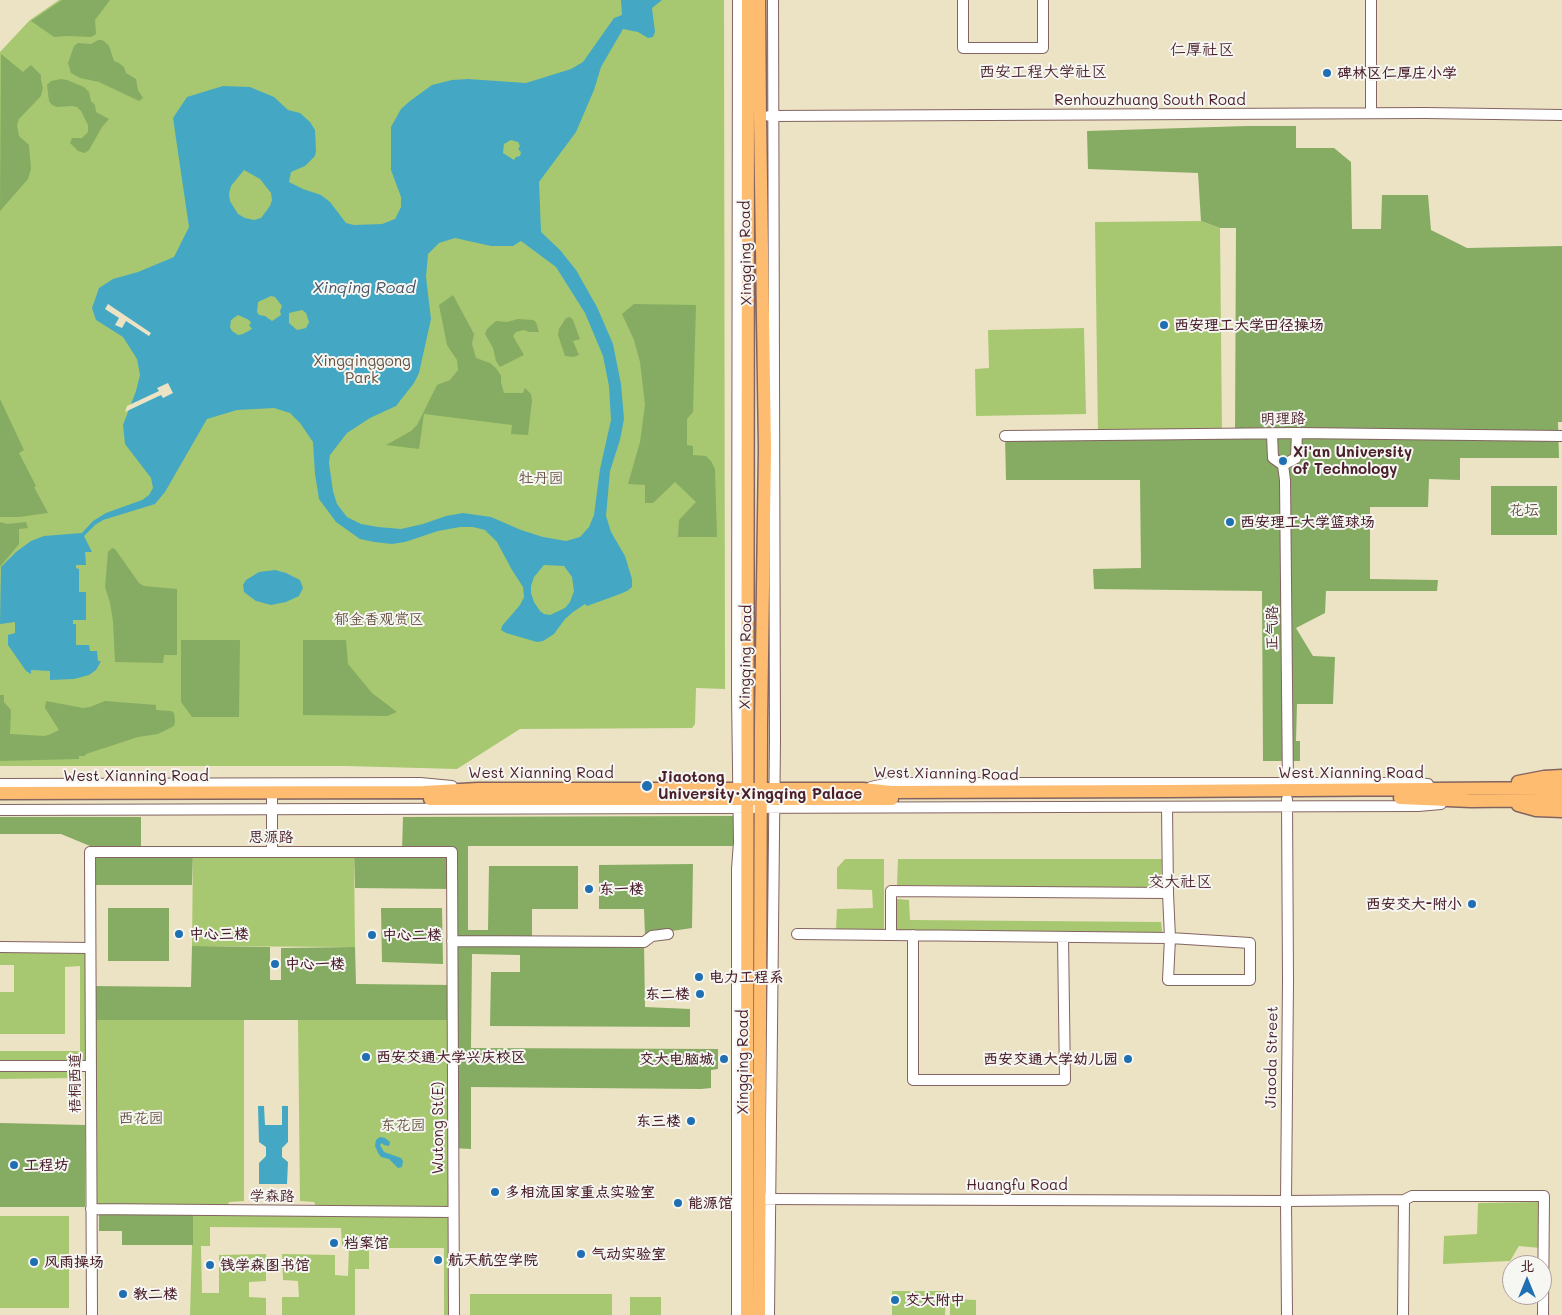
<!DOCTYPE html>
<html>
<head>
<meta charset="utf-8">
<style>
	body { margin:0 }
	#map { position:relative; width:1562px; height:1315px; overflow:hidden; background:#ece3c4; font-family:Mali,"LXGW WenKai TC",sans-serif }
	canvas { display:block }
	.north { position:absolute; left:1502px; top:1255px; width:50px; height:50px; box-sizing:border-box; background:#f6f6f2; border:1px solid #b1a0a2; border-radius:50%; rotate:0deg; font-size:14px; font-weight:700; line-height:20px; text-align:center; color:#4a1f2b }
	.north::after { content:''; display:block; margin:auto; width:18px; height:22px; background:#1f6fb2; clip-path:polygon(50% 0,100% 100%,50% 72%,0 100%) }
</style>
</head>
<body>
<div id="map">
<canvas width="1562" height="1315"></canvas>
<div class="north">北</div>
</div>
<script>
const ctx = document.querySelector('canvas').getContext('2d');
ctx.lineJoin = 'round';
function paint(path, color) { ctx.fillStyle = color; ctx.fill(path, 'evenodd'); }
const toPath = rows => new Path2D(rows.map(r => 'M' + r).join(''));
function stroke(path, color, width, dash) { ctx.strokeStyle = color; ctx.lineWidth = width; ctx.lineCap = dash ? 'butt' : 'round'; ctx.setLineDash(dash || []); ctx.stroke(path); }
function label(font, color, halo, rows, align = 'center') {
  ctx.font = font + ' Mali,"LXGW WenKai TC",sans-serif'; ctx.lineWidth = 4; ctx.setLineDash([]); ctx.textBaseline = 'middle'; ctx.strokeStyle = halo; ctx.fillStyle = color; for (const [text, x, y, turn = 0] of rows) {
    ctx.save(); ctx.translate(x, y); ctx.rotate((+turn || 0) * Math.PI / 180); ctx.textAlign = isNaN(turn) ? turn : align; if (halo) ctx.strokeText(text, 0, 0); ctx.fillText(text, 0, 0); ctx.restore();
  }
}
paint(toPath([
	[59,0,724,0,725,689,696,688,695,724,692,728,520,729,457,769,346,766,0,766,0,52,30,20],
	[1201,221,1220,228,1222,434,1098,435,1095,222],
	[1084,328,1086,414,976,416,975,369,989,368,988,330],
	[193,852,354,852,355,947,192,946],
	[845,859,884,859,884,931,836,929,837,909,873,908,872,890,837,889,837,868],
	[898,859,1162,859,1161,888,897,885],
	[897,899,909,900,910,920,1161,922,1163,938,897,935],
	[0,947,90,948,87,1066,80,1066,79,1078,0,1079,0,1051,80,1051,80,966,65,967,65,1034,0,1034,0,992,14,992,14,965,0,965],
	[244,1019,244,1201,229,1202,226,1210,318,1210,314,1202,300,1201,298,1020,452,1020,449,1315,444,1315,444,1248,369,1248,369,1269,355,1269,355,1315,282,1315,282,1297,299,1297,298,1281,283,1280,282,1254,335,1255,335,1275,348,1276,349,1247,342,1247,341,1228,210,1227,210,1246,201,1246,202,1293,219,1293,219,1255,266,1254,266,1281,249,1282,249,1297,266,1298,266,1315,190,1315,193,1211,91,1209,90,1020],
	[1538,1202,1540,1248,1519,1246,1510,1261,1443,1264,1444,1236,1477,1234,1478,1203],
	[0,1216,69,1216,69,1308,0,1308],
	[892,1291,946,1291,945,1315,892,1315],
	[470,1294,612,1294,612,1315,470,1315],
	[630,1297,661,1297,661,1315,630,1315],
	[950,1299,976,1300,976,1315,950,1315]
]), '#a7c870');
paint(toPath([
	[62,0,110,0,95,20,96,34,91,37,66,36,54,37,31,21],
	[98,40,102,40,105,42,109,46,114,61,119,63,124,67,126,73,136,79,138,90,143,98,139,101,99,82,80,78,71,73,68,63,74,46,78,43,91,44],
	[1,54,23,72,31,65,41,75,41,80,43,88,41,96,19,119,17,125,19,136,29,145,31,169,28,179,0,211],
	[61,79,67,80,84,87,89,92,91,101,95,105,96,112,109,119,102,127,89,150,85,153,78,151,70,143,72,138,82,138,88,132,88,125,81,111,77,107,72,106,57,107,52,105,49,101,47,85,51,81],
	[1247,126,1296,126,1296,148,1334,148,1351,162,1352,229,1381,229,1382,195,1428,195,1431,230,1467,248,1562,246,1562,422,1558,422,1559,458,1460,458,1460,480,1429,479,1428,507,1370,507,1370,579,1438,580,1437,591,1326,591,1325,613,1296,628,1313,656,1335,657,1333,704,1297,704,1296,741,1300,741,1300,761,1263,761,1262,591,1094,589,1093,569,1141,568,1140,480,1006,480,1005,436,1235,434,1236,228,1220,228,1201,221,1198,173,1088,169,1087,131],
	[453,295,474,334,472,344,476,358,490,363,496,368,501,376,501,382,504,393,523,393,525,388,531,394,532,401,528,435,511,434,512,425,424,414,419,449,386,445,411,431,417,425,437,385,450,380,458,370,457,360,447,345,439,305],
	[634,304,696,305,693,412,687,419,687,445,693,446,693,455,706,456,711,461,715,469,717,537,678,537,679,520,696,502,675,482,653,503,645,503,645,485,628,484,640,442,645,405,640,362,634,340,622,314],
	[570,317,573,320,580,339,573,341,579,355,573,357,565,356,558,335,559,329,566,318],
	[518,319,533,320,536,322,539,332,529,332,524,330,516,332,513,336,524,355,500,367,496,361,493,348,485,334,487,329,496,321,507,322],
	[0,399,24,450,19,453,36,486,34,487,48,513,19,517,0,517],
	[1491,486,1557,486,1557,535,1491,535],
	[0,522,7,524,26,522,28,528,19,529,19,544,0,567],
	[112,548,115,549,139,583,144,586,177,589,177,655,164,655,163,663,115,662,113,621,110,603,105,587,108,552],
	[181,640,240,640,239,717,192,717,181,702],
	[303,640,346,640,348,664,372,693,397,712,387,716,303,715],
	[0,695,4,695,4,702,11,710,10,734,45,736,51,734,59,730,45,708,46,701,83,708,90,707,105,701,156,705,156,710,171,711,174,713,175,721,174,726,158,734,138,737,86,754,85,756,79,756,79,759,0,761],
	[733,816,733,846,468,846,468,930,488,930,489,866,578,866,578,909,532,909,532,940,644,942,645,1007,690,1009,690,1027,490,1026,491,972,520,972,520,955,472,954,471,1048,718,1049,718,1069,711,1070,711,1088,701,1089,471,1087,471,1149,453,1148,452,1020,90,1020,90,986,191,987,192,946,270,947,270,980,281,980,281,948,355,947,356,984,452,985,452,889,355,888,354,852,402,851,403,817],
	[0,817,141,817,141,846,90,846,61,834,0,834],
	[90,852,193,852,192,885,90,885],
	[693,864,692,928,645,935,644,909,599,909,599,865],
	[108,908,169,908,169,961,108,961],
	[381,908,442,908,443,964,382,962],
	[0,1123,85,1125,85,1207,0,1207],
	[99,1210,193,1211,193,1245,122,1245,122,1231,99,1231]
]), '#85ac62');
paint(toPath([
	[621,0,662,0,652,8,655,32,653,37,648,38,638,32,623,29,601,67,594,90,576,132,539,182,541,232,560,250,576,270,597,307,613,344,621,384,624,419,620,440,610,471,606,516,611,532,625,556,632,579,632,587,627,591,620,594,587,606,585,604,573,612,565,619,554,634,543,641,537,642,506,633,501,630,502,626,520,605,524,597,523,587,512,570,497,542,485,530,473,527,460,527,438,531,405,542,392,544,374,542,360,539,336,522,319,499,315,474,313,442,300,423,290,413,274,408,237,410,207,419,165,492,155,504,103,520,95,525,84,536,92,552,85,552,86,565,76,565,76,568,79,569,79,592,86,592,86,620,73,620,73,624,76,624,76,645,89,645,90,651,97,651,98,661,101,661,96,670,89,675,74,679,50,680,50,671,31,670,31,674,26,671,8,645,8,635,15,633,15,622,0,624,1,567,16,552,31,541,44,536,82,533,93,521,106,513,142,500,149,495,153,488,151,478,125,444,123,425,136,391,140,375,137,359,123,337,96,320,92,308,99,288,113,279,138,272,174,257,189,227,173,118,187,97,223,86,250,87,274,97,288,110,300,113,310,122,315,130,316,151,315,156,305,166,291,172,289,182,303,189,321,195,330,202,346,223,354,225,382,224,395,219,401,207,401,197,391,170,391,127,401,109,410,101,432,85,452,80,468,79,526,83,571,69,583,62,614,18,622,15],
	[511,140,518,142,520,146,518,149,521,152,520,156,516,157,514,160,503,153,504,144],
	[244,170,260,179,271,193,272,200,270,206,261,218,254,220,245,218,238,214,230,201,229,194,231,186],
	[455,238,491,246,513,246,521,241,556,267,585,313,603,356,609,386,611,420,600,469,594,515,589,527,580,537,566,541,543,537,521,530,491,517,463,513,446,516,423,524,401,529,378,527,361,524,347,517,337,504,333,491,329,463,330,455,347,433,370,418,396,406,414,383,419,373,431,319,426,277,428,254,439,243],
	[271,296,275,297,282,306,280,311,281,315,272,321,265,316,259,315,257,312,258,302],
	[302,310,306,313,309,322,306,328,297,330,289,323,289,313],
	[238,315,249,320,251,323,249,325,252,329,243,334,238,335,232,331,230,327,231,320],
	[544,565,564,566,572,577,574,591,570,602,565,608,550,615,544,614,540,611,534,602,531,593,531,586,534,577],
	[275,570,286,573,300,580,303,588,299,596,286,602,271,605,256,601,244,592,243,585,246,580,259,572],
	[258,1106,264,1106,265,1125,282,1125,282,1106,288,1106,288,1142,282,1148,282,1157,288,1162,287,1184,259,1184,259,1163,266,1156,266,1147,259,1142],
	[380,1137,385,1138,390,1142,389,1146,384,1145,382,1143,380,1145,384,1152,401,1158,403,1161,402,1167,398,1168,389,1159,381,1157,378,1153,375,1146,376,1140]
]), '#44a8c4');
paint(toPath([
	[108,304,151,333,149,336,126,321,122,328,115,325,119,318,105,309],
	[168,383,173,393,163,398,161,395,125,412,127,406,159,391,157,388]
]), '#ece3c4');
const minor = toPath([
	[963,0,963,48,1043,48,1043,0],
	[1371,113,1371,0],
	[769,116,1425,113,1562,115],
	[1272,434,1273,458,1283,465,1296,458,1297,433],
	[1005,436,1297,433,1562,436],
	[1283,465,1285,480,1288,789],
	[0,784,420,783,452,786],
	[871,787,889,783,1415,783,1428,784],
	[272,792,272,852],
	[1167,807,1168,893],
	[0,810,1418,806,1441,804],
	[797,934,1170,938,1168,980,1250,980,1250,943,1170,938,1168,893,891,891,891,935],
	[913,935,913,1080,1065,1080,1063,937],
	[452,941,644,942,652,936,668,934],
	[0,947,90,948],
	[0,1066,90,1066],
	[763,1199,1286,1201,1404,1200,1412,1196,1544,1196,1543,1315],
	[91,1209,453,1212],
	[92,1315,90,852,452,852,454,1315],
	[737,1315,737,869,739,842,737,693,738,0],
	[769,1315,775,739,773,0],
	[1287,1315,1286,1201,1288,981,1287,799],
	[1403,1315,1404,1200]
]);
const major = toPath([
	[1518,782,1544,777,1562,776],
	[0,793,424,792,478,789,863,789,891,792,1167,791,1562,788],
	[1400,798,1471,801,1562,800],
	[430,799,892,799],
	[1518,805,1536,810,1562,811],
	[747,1315,748,0],
	[759,1315,761,725,765,449,760,116,759,0]
]);
stroke(minor, '#836461', 12);
stroke(major, '#836461', 15);
stroke(minor, '#fff', 10);
stroke(major, '#febc70', 12);
for (const [x, y, r, color] of [
	[1327,73,5,"#1f6fb2"],
	[1164,325,5,"#1f6fb2"],
	[1283,461,5,"#1f6fb2"],
	[1230,522,5,"#1f6fb2"],
	[647,786,6,"#1f6fb2"],
	[589,889,5,"#1f6fb2"],
	[1472,904,5,"#1f6fb2"],
	[179,934,5,"#1f6fb2"],
	[372,935,5,"#1f6fb2"],
	[275,964,5,"#1f6fb2"],
	[699,977,5,"#1f6fb2"],
	[700,994,5,"#1f6fb2"],
	[366,1057,5,"#1f6fb2"],
	[724,1059,5,"#1f6fb2"],
	[1128,1059,5,"#1f6fb2"],
	[691,1121,5,"#1f6fb2"],
	[14,1165,5,"#1f6fb2"],
	[495,1192,5,"#1f6fb2"],
	[678,1203,5,"#1f6fb2"],
	[334,1243,5,"#1f6fb2"],
	[581,1254,5,"#1f6fb2"],
	[438,1260,5,"#1f6fb2"],
	[34,1262,5,"#1f6fb2"],
	[210,1265,5,"#1f6fb2"],
	[123,1294,5,"#1f6fb2"],
	[895,1300,5,"#1f6fb2"]
]) { const dot = new Path2D(); dot.arc(x, y, r, 0, 2 * Math.PI); ctx.fillStyle = color; ctx.fill(dot); stroke(dot, '#f6f6f2', 2); }
label('bold 15px', '#4a1f2b', '#f6f6f2', [
	["碑林区仁厚庄小学",1337,73],
	["西安理工大学田径操场",1174,325],
	["Xi'an University",1293,452],
	["of Technology",1293,469],
	["西安理工大学篮球场",1240,522],
	["Jiaotong",658,777],
	["University·Xingqing Palace",658,794],
	["东一楼",599,889],
	["西安交大-附小",1462,904,"right"],
	["中心三楼",189,934],
	["中心二楼",382,935],
	["中心一楼",285,964],
	["电力工程系",709,977],
	["东二楼",690,994,"right"],
	["西安交通大学兴庆校区",376,1057],
	["交大电脑城",714,1059,"right"],
	["西安交通大学幼儿园",1118,1059,"right"],
	["东三楼",681,1121,"right"],
	["工程坊",24,1165],
	["多相流国家重点实验室",505,1192],
	["能源馆",688,1203],
	["档案馆",344,1243],
	["气动实验室",591,1254],
	["航天航空学院",448,1260],
	["风雨操场",44,1262],
	["钱学森图书馆",220,1265],
	["教二楼",133,1294],
	["交大附中",905,1300]
], 'left');
label('15px', '#4a1f2b', '#f6f6f2', [
	["Renhouzhuang South Road",1150,100],
	["Xingqing Road",746,253,-91],
	["明理路",1283,419,-1],
	["正气路",1272,628,-90],
	["Xingqing Road",746,657,-89],
	["West Xianning Road",541,773],
	["West Xianning Road",1351,773],
	["West Xianning Road",946,774,1],
	["West Xianning Road",136,776],
	["思源路",271,837],
	["Jiaoda Street",1272,1057,-89],
	["Xingqing Road",743,1062,-90],
	["梧桐西道",75,1083,-90],
	["Wutong St(E)",438,1128,-90],
	["Huangfu Road",1017,1185],
	["学森路",272,1196]
]);
label('15px', '#665240', '#f6f6f2', [
	["Xingqinggong",362,361],
	["Park",362,378],
	["牡丹园",541,478],
	["花坛",1524,510],
	["郁金香观赏区",379,619],
	["西花园",141,1118],
	["东花园",403,1125]
]);
label('16px', '#4a1f2b', '#f6f6f2', [
	["仁厚社区",1202,50],
	["西安工程大学社区",1043,72],
	["交大社区",1180,882]
]);
label('italic 16px', '#485668', '#f6f6f2', [
	["Xinqing Road",364,288]
]);
</script>
</body>
</html>
